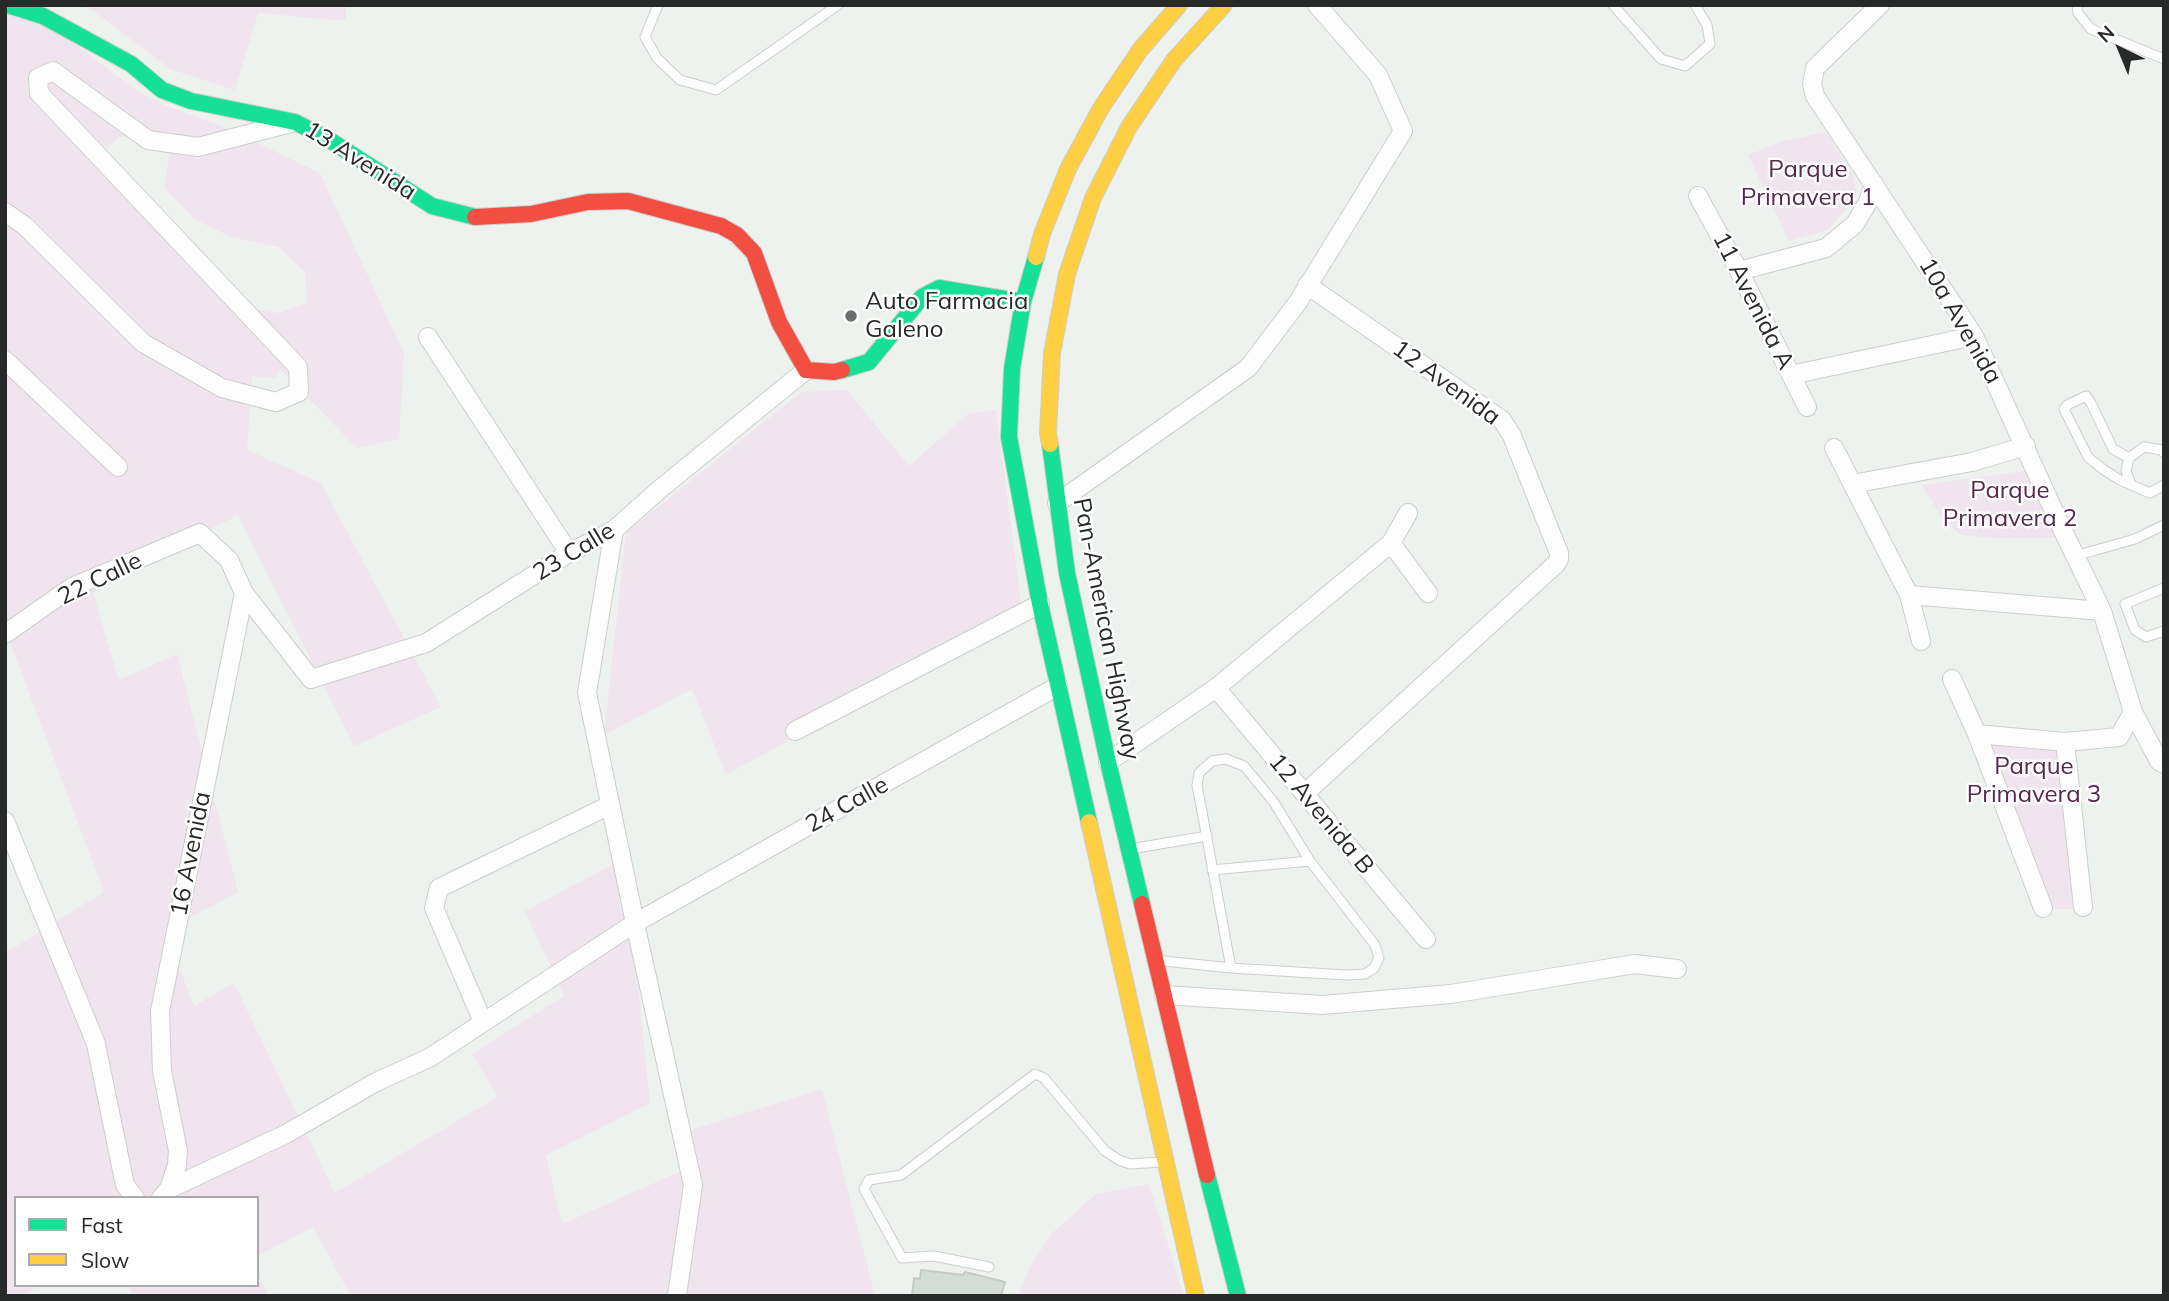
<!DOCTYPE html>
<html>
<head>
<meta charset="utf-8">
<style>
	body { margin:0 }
	#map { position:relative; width:2169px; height:1301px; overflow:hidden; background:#edf2ee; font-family:Mulish,sans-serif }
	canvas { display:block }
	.frame { position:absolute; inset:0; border:7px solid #272a28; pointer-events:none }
	.legend { position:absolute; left:14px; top:1196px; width:245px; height:91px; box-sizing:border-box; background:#fff; border:2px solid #a9aaa9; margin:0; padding:9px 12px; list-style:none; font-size:21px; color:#272a28 }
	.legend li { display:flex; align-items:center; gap:14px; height:35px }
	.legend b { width:35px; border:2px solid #a9aaa9 }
	.north { position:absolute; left:2085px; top:14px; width:70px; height:70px; -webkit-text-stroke:5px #fff; paint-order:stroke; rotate:317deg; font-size:19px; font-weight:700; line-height:28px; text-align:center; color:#272a28 }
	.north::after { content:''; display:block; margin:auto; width:24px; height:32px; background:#272a28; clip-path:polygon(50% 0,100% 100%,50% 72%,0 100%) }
</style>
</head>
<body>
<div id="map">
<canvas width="2169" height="1301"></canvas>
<div class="frame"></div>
<ul class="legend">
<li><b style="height:9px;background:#16e098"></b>Fast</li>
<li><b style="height:9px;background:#ffcf43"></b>Slow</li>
</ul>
<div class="north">N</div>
</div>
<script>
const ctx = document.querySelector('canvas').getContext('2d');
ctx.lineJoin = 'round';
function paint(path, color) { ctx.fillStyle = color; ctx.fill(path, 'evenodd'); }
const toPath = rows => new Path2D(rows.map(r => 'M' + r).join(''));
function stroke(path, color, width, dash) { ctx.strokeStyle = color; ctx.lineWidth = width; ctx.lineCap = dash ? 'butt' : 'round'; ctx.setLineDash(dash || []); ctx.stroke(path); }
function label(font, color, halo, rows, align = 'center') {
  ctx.font = font + ' Mulish,sans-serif'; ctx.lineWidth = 5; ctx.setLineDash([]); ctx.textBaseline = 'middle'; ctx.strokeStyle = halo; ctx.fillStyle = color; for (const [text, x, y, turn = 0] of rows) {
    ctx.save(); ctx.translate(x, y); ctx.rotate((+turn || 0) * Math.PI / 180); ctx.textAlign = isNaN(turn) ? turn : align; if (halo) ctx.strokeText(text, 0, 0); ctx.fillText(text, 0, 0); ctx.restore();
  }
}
paint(toPath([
	[5,5,47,23,136,90,164,105,224,127,320,173,404,353,399,439,357,448,280,369,277,378,252,376,247,450,321,483,441,707,354,746,238,515,93,593,119,680,177,654,238,892,165,931,194,1006,234,983,335,1193,498,1097,472,1054,564,996,525,911,625,858,650,1103,546,1155,562,1224,697,1164,688,1131,822,1089,875,1296,351,1296,313,1227,257,1256,257,1198,16,1198,16,1285,37,1285,25,1296,5,1296,5,953,104,892,5,629],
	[149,134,172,137,164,187,194,219,231,237,279,247,305,272,307,303,279,313,226,305,104,173,100,155,120,137],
	[80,5,346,5,346,21,258,13,235,90,170,69,95,12],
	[1826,132,1854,177,1856,191,1850,205,1828,230,1789,241,1748,155,1781,142],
	[847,390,909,466,969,413,996,410,1022,611,726,775,692,689,604,735,626,533,801,392],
	[2032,470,2055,538,1995,538,1962,535,1947,524,1921,485],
	[1985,740,2062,747,2080,909,2047,909],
	[1149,1184,1184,1296,1018,1296,1030,1267,1051,1234,1096,1194],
	[257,1273,269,1296,133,1296,129,1285,257,1285]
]), '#f0e4ee');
const building = toPath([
	[921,1270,963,1275,965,1272,1005,1282,1001,1296,912,1296,914,1278,920,1279,921,1270]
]);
paint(building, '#d4ded6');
stroke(building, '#c7cac8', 2);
const lane = toPath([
	[658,5,645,37,657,58,680,80,716,90,838,5],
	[1613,5,1661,59,1685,66,1710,44,1707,25,1695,5],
	[2077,5,2078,13,2091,29,2164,59],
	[2129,458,2113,449,2091,403,2086,396,2067,405,2064,409,2088,457,2104,470,2120,480,2150,493,2164,485],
	[2131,484,2126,471,2129,458,2144,447,2162,450,2164,453],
	[2075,556,2135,539,2164,525],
	[2164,588,2125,604,2135,630,2146,637,2164,631],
	[1136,848,1207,836],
	[1164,961,1231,968,1346,975,1365,974,1374,968,1379,958,1375,945,1310,861,1212,870],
	[1231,968,1197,785,1199,773,1212,761,1226,759,1244,766,1273,801,1310,861],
	[989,1267,934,1256,902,1258,864,1189,869,1180,901,1175,1035,1074,1044,1078,1105,1151,1119,1160,1130,1164,1161,1162]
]);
const street = toPath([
	[1880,5,1815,68,1812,84,1815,96,1974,336,2064,533,2102,611,2133,712,2159,761,2164,764],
	[1698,196,1739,271,1807,407],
	[5,212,25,226,143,343,222,388,276,402,299,392,298,367,39,93,38,78,53,71,148,140,198,147,291,123],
	[1739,271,1826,248,1855,224,1868,202,1874,184],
	[428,337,569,553],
	[5,360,118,467],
	[1791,375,1974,336],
	[1834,448,1909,595,1921,641],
	[1852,484,1972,462,2026,446],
	[1057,503,1248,368,1298,302,1403,131,1378,75,1317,5],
	[614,530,587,693,635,923,693,1185,677,1296],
	[1391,543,1428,593],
	[244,593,311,679,426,643,569,553,614,530,660,489,806,370],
	[1909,595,2102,611],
	[5,634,72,587,200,533,229,560,244,593,160,1011,162,1071,178,1151,177,1165,169,1189],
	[1952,679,1977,734],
	[1216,688,1426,939],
	[795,731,1040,604],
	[2065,742,2083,907],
	[1108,762,1216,688,1391,543,1408,513],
	[1304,794,1556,564,1559,559,1559,553,1512,436,1502,420,1307,285],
	[5,821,96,1044,125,1185,135,1198],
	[2043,908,1977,734,2065,742,2119,737,2133,712],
	[1164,995,1322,1005,1451,994,1635,964,1677,969],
	[483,1022,434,908,439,888,610,805],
	[161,1198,169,1189,286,1134,376,1082,429,1058,635,923,1058,686]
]);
const fast = toPath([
	[8,5,43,16,131,64,162,90,191,101,295,122,328,139,432,206,475,217],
	[1036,257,1023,302,1012,369,1009,437,1040,604,1089,822],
	[842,370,869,362,922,297,939,288,1023,302],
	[1050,444,1067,573,1108,762,1142,904],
	[1207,1175,1238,1296]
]);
const slow = toPath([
	[1036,257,1042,234,1068,169,1101,108,1140,50,1179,5],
	[1050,444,1048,433,1052,353,1067,274,1093,198,1129,127,1174,60,1224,5],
	[1089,822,1196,1296]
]);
const jam = toPath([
	[475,217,531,214,588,202,628,201,721,226,737,235,754,253,779,322,806,370,834,372,842,370],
	[1142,904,1207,1175]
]);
stroke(lane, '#cccfcc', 11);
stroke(street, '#cccfcc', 20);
stroke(fast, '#cccfcc', 18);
stroke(slow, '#cccfcc', 18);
stroke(jam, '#cccfcc', 18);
stroke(lane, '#fcfdfc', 9);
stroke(street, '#fcfdfc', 18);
stroke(fast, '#16e098', 16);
stroke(slow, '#ffcf43', 16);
stroke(jam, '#f24e42', 16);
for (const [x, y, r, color] of [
	[851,316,7,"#6c706d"]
]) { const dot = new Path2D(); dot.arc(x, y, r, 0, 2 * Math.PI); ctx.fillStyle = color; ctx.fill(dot); stroke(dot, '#fff', 2.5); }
label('24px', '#272a28', '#fff', [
	["13 Avenida",360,161,32],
	["11 Avenida A",1753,301,63],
	["10a Avenida",1960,321,60],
	["12 Avenida",1446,383,36],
	["23 Calle",574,552,-31],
	["22 Calle",100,579,-26],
	["Pan-American Highway",1106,629,79],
	["24 Calle",847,805,-29],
	["12 Avenida B",1321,814,50],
	["16 Avenida",191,854,-79]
]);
label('24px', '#562850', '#fff', [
	["Parque",1808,170],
	["Primavera 1",1808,198],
	["Parque",2010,491],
	["Primavera 2",2010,519],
	["Parque",2034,767],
	["Primavera 3",2034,795]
]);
label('24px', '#272a28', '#fff', [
	["Auto Farmacia",865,302],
	["Galeno",865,330]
], 'left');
</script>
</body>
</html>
